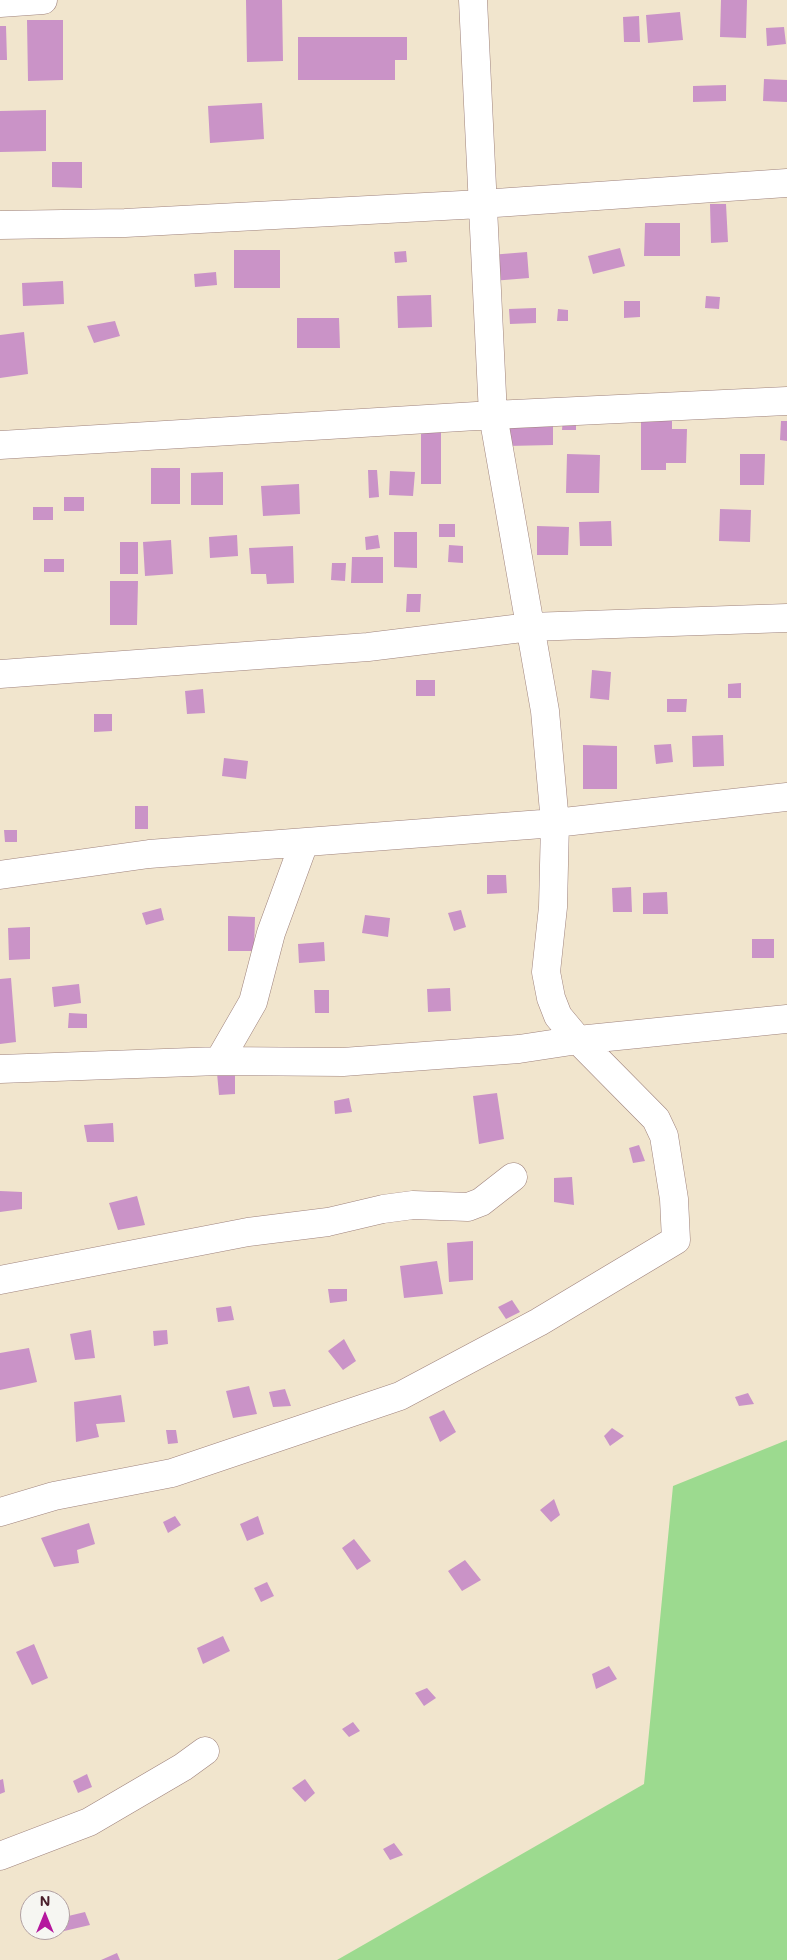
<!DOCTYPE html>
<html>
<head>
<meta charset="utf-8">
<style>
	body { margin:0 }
	#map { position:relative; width:787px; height:1960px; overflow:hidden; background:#f1e5cd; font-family:Mali,sans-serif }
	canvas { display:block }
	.north { position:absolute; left:20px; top:1890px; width:50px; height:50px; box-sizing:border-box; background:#f6f6f2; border:1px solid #b1a0a2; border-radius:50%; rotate:0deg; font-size:14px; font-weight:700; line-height:20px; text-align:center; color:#4a1f2b }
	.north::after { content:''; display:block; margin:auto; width:18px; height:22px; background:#b5179e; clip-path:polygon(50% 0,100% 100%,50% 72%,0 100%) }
</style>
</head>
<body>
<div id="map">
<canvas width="787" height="1960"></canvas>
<div class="north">N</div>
</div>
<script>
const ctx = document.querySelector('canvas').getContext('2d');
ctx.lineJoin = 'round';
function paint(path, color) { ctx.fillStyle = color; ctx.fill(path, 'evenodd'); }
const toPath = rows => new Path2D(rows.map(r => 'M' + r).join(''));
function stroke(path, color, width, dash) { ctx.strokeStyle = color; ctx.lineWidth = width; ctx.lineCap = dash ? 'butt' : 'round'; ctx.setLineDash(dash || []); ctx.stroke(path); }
paint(toPath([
	[787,1440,787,1960,337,1960,644,1784,673,1486]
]), '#9cda8f');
paint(toPath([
	[246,0,282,0,283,61,247,62],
	[721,0,747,0,746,38,720,37],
	[680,12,683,40,648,43,646,15],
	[639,16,640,42,624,42,623,17],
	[27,20,63,20,63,80,28,81],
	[0,26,6,26,7,60,0,60],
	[784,27,786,44,767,46,766,28],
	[298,37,407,37,407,60,395,60,395,80,298,80],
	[764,79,787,80,787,102,763,101],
	[726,85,726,101,693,102,693,86],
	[262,103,264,139,210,143,208,106],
	[46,110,46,151,0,152,0,111],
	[52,162,82,162,82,188,52,187],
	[710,204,726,204,728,242,711,243],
	[645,223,680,223,680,256,644,256],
	[620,248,625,266,593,274,588,256],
	[234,250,280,250,280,288,234,288],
	[406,251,407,262,395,263,394,252],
	[527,252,529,278,492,281,490,255],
	[216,272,217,285,195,287,194,274],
	[63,281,64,304,23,306,22,283],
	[431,295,432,327,398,328,397,296],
	[706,296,720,297,719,309,705,308],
	[624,301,640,301,640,317,624,318],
	[536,308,536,323,510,324,509,309],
	[558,309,568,310,568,321,557,321],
	[297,318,339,318,340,348,297,348],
	[115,321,120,336,94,343,87,326],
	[24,332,28,374,0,378,0,335],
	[563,418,576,418,576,430,562,430],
	[641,418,672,418,672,429,687,429,686,463,666,463,666,470,641,470],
	[781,421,787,421,787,441,780,440],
	[507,424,553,424,553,445,507,446],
	[441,428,441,484,421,484,421,429],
	[567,454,600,455,599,493,566,493],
	[740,454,765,454,764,485,740,485],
	[151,468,180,468,180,504,151,504],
	[368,470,377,470,379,497,369,498],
	[390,471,415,472,413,496,389,495],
	[223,472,223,505,191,505,191,473],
	[299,484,300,514,263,516,261,486],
	[64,497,84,497,84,511,64,511],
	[33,507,53,507,53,520,33,520],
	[720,509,751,510,750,542,719,541],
	[611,521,612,546,580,546,579,522],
	[439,524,455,524,455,537,439,537],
	[537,526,569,527,568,555,537,555],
	[394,532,417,532,417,568,394,567],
	[237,535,238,556,210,558,209,537],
	[378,535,380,548,366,550,365,537],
	[171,540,173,574,145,576,143,542],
	[120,542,138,542,138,574,120,574],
	[449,545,463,546,463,563,448,562],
	[293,546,294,583,267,584,266,574,251,574,249,548],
	[352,557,383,557,383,583,351,583],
	[44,559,64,559,64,572,44,572],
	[332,563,346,563,345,581,331,580],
	[110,581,138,581,137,625,110,625],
	[407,594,421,594,420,612,406,612],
	[592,670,611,672,609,700,590,698],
	[416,680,435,680,435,696,416,696],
	[741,683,741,698,728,698,728,684],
	[203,689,205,713,187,714,185,691],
	[667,699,687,699,686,712,667,712],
	[94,714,112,714,112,731,94,732],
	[723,735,724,766,693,767,692,736],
	[671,744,673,762,656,764,654,745],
	[583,745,617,746,617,789,583,789],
	[224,758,248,761,246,779,222,776],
	[135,806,148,806,148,829,135,829],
	[4,830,17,830,17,842,5,842],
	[487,875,506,875,507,893,487,894],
	[631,887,632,912,613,912,612,888],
	[667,892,668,914,643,914,643,893],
	[161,908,164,920,146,925,142,913],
	[461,910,466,927,454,931,448,913],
	[365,915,390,918,388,937,362,933],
	[228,916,255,917,254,951,228,951],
	[30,927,30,959,9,960,8,928],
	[752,939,774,939,774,958,752,958],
	[324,942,325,961,299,963,298,944],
	[11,978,16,1042,0,1044,0,979],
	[79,984,81,1003,54,1007,52,987],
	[450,988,451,1011,428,1012,427,989],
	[314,990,329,990,329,1013,315,1013],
	[69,1013,87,1014,87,1028,68,1028],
	[217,1073,235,1073,235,1094,219,1095],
	[497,1093,504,1139,479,1144,473,1096],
	[349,1098,352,1112,335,1114,334,1101],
	[113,1123,114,1142,87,1142,84,1125],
	[639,1145,645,1161,633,1163,629,1148],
	[572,1177,574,1205,554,1202,554,1178],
	[0,1191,22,1192,22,1209,0,1212],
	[137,1196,145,1225,118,1230,109,1203],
	[473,1241,473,1280,449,1282,447,1243],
	[437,1261,443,1294,404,1298,400,1266],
	[328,1289,347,1289,347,1301,330,1303],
	[512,1300,520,1312,506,1319,498,1307],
	[231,1306,234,1320,218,1322,216,1308],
	[91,1330,95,1358,75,1360,70,1334],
	[167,1330,168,1344,154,1346,153,1331],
	[344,1339,356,1361,343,1370,328,1351],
	[29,1348,37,1382,0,1390,0,1353],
	[249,1386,257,1414,233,1418,226,1391],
	[285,1389,291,1406,273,1407,269,1392],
	[748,1393,754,1404,739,1406,735,1397],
	[121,1395,125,1422,96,1424,99,1437,76,1442,74,1402],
	[444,1410,456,1432,440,1442,429,1417],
	[612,1428,624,1436,610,1446,604,1436],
	[166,1430,176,1430,178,1443,168,1444],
	[554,1499,560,1515,551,1522,540,1510],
	[175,1516,181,1525,168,1533,163,1522],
	[258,1516,264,1534,247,1541,240,1524],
	[89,1523,95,1544,77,1550,79,1563,54,1567,41,1538],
	[354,1539,371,1561,357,1570,342,1548],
	[465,1560,481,1580,462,1591,448,1571],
	[267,1582,274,1596,261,1602,254,1588],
	[223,1636,230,1651,203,1664,197,1648],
	[34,1644,48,1678,32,1685,16,1652],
	[609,1666,617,1679,596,1689,592,1674],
	[427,1688,436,1698,424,1706,415,1693],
	[353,1722,360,1731,349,1737,342,1729],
	[87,1774,92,1787,78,1793,73,1781],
	[3,1779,5,1792,0,1794,0,1780],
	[305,1779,315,1793,305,1802,292,1788],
	[394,1843,403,1855,390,1860,383,1849],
	[85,1912,90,1925,47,1935,46,1930,60,1930,60,1918],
	[117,1953,120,1960,101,1960]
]), '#ca93c7');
const street = toPath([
	[0,3,43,0],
	[0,225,125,223,481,204,787,183],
	[0,445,493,415,787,401],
	[0,674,368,647,530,627,787,618],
	[0,875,149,854,555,823,787,797],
	[219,1061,253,1002,271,933,304,843],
	[0,1069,219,1061,343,1062,519,1049,578,1040,787,1019],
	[0,1280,248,1232,328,1222,383,1209,413,1205,468,1207,481,1202,513,1177],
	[0,1512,54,1496,172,1473,400,1396,539,1322,676,1240,674,1199,664,1136,656,1119,578,1040,558,1016,551,998,546,972,553,907,555,823,545,711,493,415,473,0],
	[0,1856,89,1822,183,1767,205,1751]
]);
stroke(street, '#9e827c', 29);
stroke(street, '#fff', 28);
</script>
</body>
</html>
